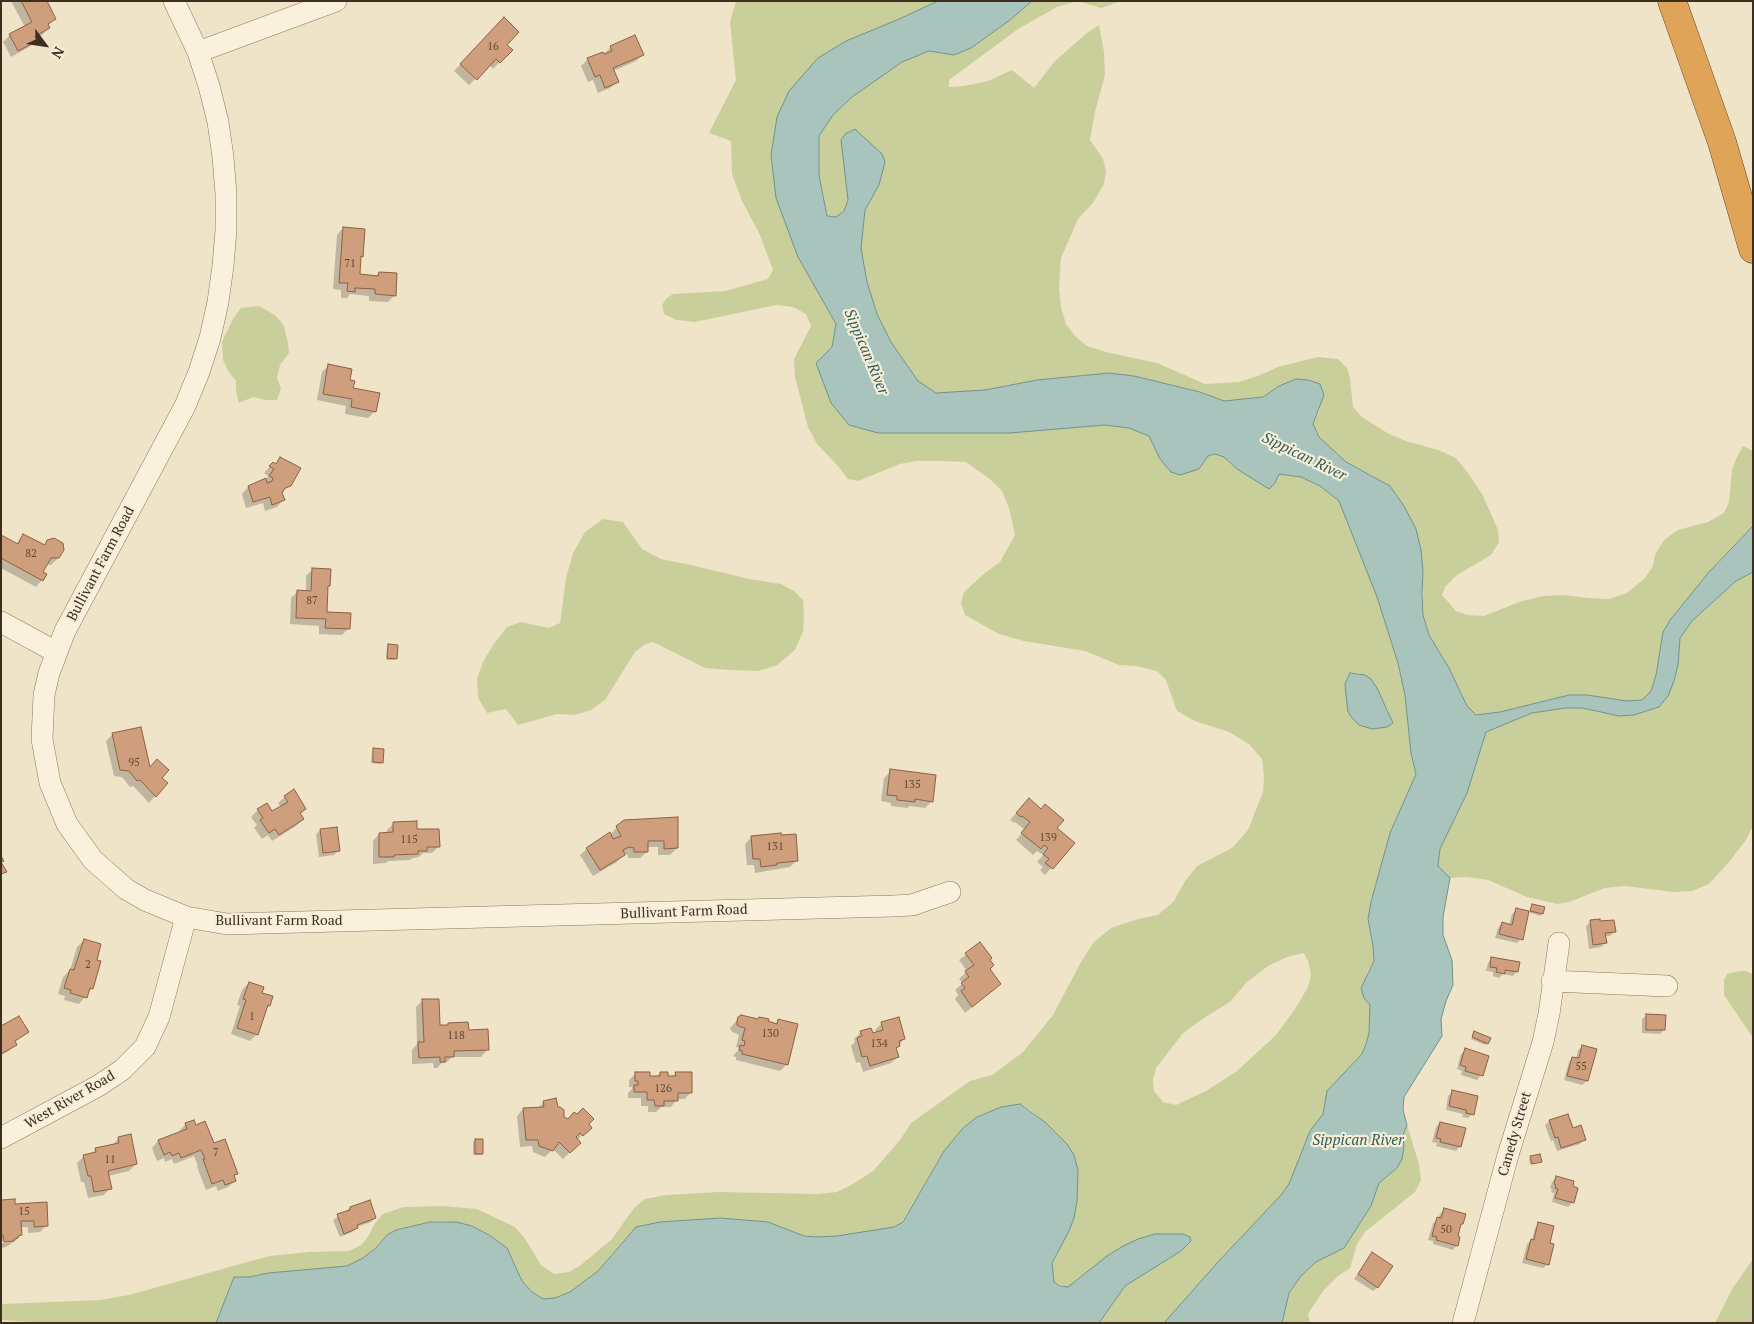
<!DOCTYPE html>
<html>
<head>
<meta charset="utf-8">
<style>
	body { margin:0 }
	#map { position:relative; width:1754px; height:1324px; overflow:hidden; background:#f0e4c8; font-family:"PT Serif",serif }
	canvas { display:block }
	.frame { position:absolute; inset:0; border:2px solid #3d2e20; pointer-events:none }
	.north { position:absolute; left:20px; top:20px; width:50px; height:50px; -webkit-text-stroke:4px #f7eed8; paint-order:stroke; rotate:121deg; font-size:14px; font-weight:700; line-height:20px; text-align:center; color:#3d2e20 }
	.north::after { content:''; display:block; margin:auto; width:18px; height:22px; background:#3d2e20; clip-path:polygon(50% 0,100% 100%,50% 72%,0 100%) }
</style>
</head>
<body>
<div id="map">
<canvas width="1754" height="1324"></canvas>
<div class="frame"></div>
<div class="north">N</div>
</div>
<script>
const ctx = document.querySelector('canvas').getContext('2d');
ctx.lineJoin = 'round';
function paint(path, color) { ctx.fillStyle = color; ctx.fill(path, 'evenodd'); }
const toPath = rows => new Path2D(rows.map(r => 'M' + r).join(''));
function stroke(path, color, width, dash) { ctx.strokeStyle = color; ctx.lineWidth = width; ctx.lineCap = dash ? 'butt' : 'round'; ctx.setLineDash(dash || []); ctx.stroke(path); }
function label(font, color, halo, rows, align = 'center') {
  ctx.font = font + ' "PT Serif",serif'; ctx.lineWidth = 4.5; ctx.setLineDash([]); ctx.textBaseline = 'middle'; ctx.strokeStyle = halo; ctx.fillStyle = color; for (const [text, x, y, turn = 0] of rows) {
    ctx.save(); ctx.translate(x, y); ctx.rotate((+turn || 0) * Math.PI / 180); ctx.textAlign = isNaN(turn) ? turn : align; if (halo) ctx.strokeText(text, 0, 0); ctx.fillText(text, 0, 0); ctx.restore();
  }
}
paint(toPath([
	[736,1,938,1,818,58,798,257,836,324,832,347,816,363,823,378,1010,433,1105,425,1129,428,1149,436,1155,447,1199,469,1208,456,1215,454,1224,457,1237,469,1275,483,1279,474,1300,477,1320,486,1339,501,1377,597,1398,663,1405,695,1411,753,1416,774,1390,833,1371,902,1368,919,1373,946,1374,961,1367,973,1364,998,1370,1005,1370,1016,1369,1033,1362,1054,1327,1091,1323,1114,1310,1131,1289,1184,1281,1195,1217,1263,1164,1323,1099,1323,1125,1286,1181,1251,1183,1234,1155,1234,1138,1239,1107,1256,1068,1288,1054,1282,1052,1263,1069,1231,1074,1218,1077,1201,1057,1133,1032,1111,1020,1104,1001,1107,977,1117,963,1128,944,1151,902,1222,894,1227,885,1229,837,1236,818,1237,804,1236,768,1222,720,1218,661,1222,624,1240,598,1271,570,1292,555,1298,543,1299,532,1292,522,1281,507,1248,489,1235,472,1226,445,1221,430,1222,412,1226,387,1235,377,1247,363,1258,347,1266,268,1273,250,1277,234,1277,216,1323,47,1323,1,1320,1,1305,4,1304,100,1300,129,1295,269,1256,309,1252,349,1251,361,1245,368,1237,375,1223,383,1214,403,1207,443,1206,477,1209,515,1227,524,1237,541,1265,554,1274,569,1272,581,1265,612,1239,634,1208,645,1199,666,1195,719,1192,817,1194,837,1192,853,1184,873,1171,900,1140,911,1123,925,1113,970,1081,992,1075,1023,1052,1053,1015,1081,962,1093,943,1111,928,1138,919,1158,915,1174,901,1185,881,1197,866,1232,848,1248,830,1263,792,1264,777,1262,759,1249,744,1229,732,1195,721,1177,711,1166,680,1157,671,1136,666,1119,665,1085,651,1024,641,999,634,965,615,961,603,964,592,985,573,1000,562,1015,535,1009,508,1002,491,991,480,966,462,941,461,916,461,900,464,858,481,848,479,837,465,817,444,808,427,795,377,794,359,811,326,806,314,793,307,776,305,695,322,676,320,664,314,662,305,667,298,673,294,725,291,768,279,773,270,760,235,742,201,732,174,731,141,709,133,736,80,730,22],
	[1350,673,1358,673,1371,679,1389,712,1348,712,1345,684],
	[1304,953,1308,961,1311,974,1308,987,1295,1009,1276,1035,1237,1071,1206,1091,1176,1105,1163,1102,1154,1091,1153,1079,1156,1068,1183,1033,1207,1016,1230,1002,1247,982,1268,966,1287,957],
	[1032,1,1077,1,1057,7,1018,29,949,80,949,87,964,86,988,81,1012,70,1034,88,1055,61,1087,33,1099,25,1104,52,1105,75,1095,112,1090,140,1103,159,1106,171,1104,184,1093,203,1078,219,1061,258,1059,287,1061,307,1066,324,1075,336,1087,346,1106,352,1157,363,1205,384,1239,382,1260,375,1278,367,1318,357,1338,359,1347,368,1350,378,1353,407,1362,417,1389,434,1406,441,1438,450,1456,458,1468,473,1482,494,1492,516,1498,530,1499,542,1491,555,1457,575,1445,587,1442,595,1456,611,1468,615,1484,616,1522,601,1544,596,1564,595,1588,598,1609,599,1627,593,1645,578,1653,566,1655,555,1664,540,1678,530,1708,522,1724,513,1729,502,1732,470,1737,457,1743,446,1753,451,1753,526,1709,572,1670,620,1663,632,1656,675,1651,691,1642,700,1627,701,1587,695,1569,695,1500,712,1476,715,1467,706,1449,668,1429,635,1423,615,1423,572,1375,477,1346,462,1319,437,1313,424,1320,409,1279,386,1263,397,1223,401,1200,392,1134,376,1109,373,1037,380,985,390,954,393,936,393,918,381,891,342,877,314,867,282,861,248,865,210,879,185,841,140,848,200,844,211,836,217,827,216,819,175,819,136,833,115,852,97,902,62,929,51,954,55,971,48,1010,20],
	[1077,1,1122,1,1101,8],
	[259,306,275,315,284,326,288,343,289,353,280,365,277,378,281,389,277,400,266,400,253,397,239,403,236,391,236,381,228,371,223,360,222,342,233,319,241,308],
	[603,519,623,522,642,549,661,559,691,565,749,579,781,584,794,591,803,600,804,616,803,631,795,650,777,665,759,671,729,670,705,668,653,642,644,645,635,652,605,700,591,710,575,715,557,714,518,725,506,709,487,713,478,698,477,679,483,662,493,645,507,627,521,622,549,628,560,623,566,578,573,553,585,532],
	[1753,572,1753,826,1746,840,1729,862,1709,884,1692,891,1674,892,1625,886,1605,888,1569,902,1557,904,1527,897,1488,880,1467,877,1450,878,1438,866,1440,849,1467,793,1486,732,1532,713,1566,708,1582,708,1602,713,1646,712,1679,651,1680,638,1692,621,1736,581],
	[1739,971,1747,971,1753,975,1753,1038,1724,995,1724,980,1727,974],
	[1407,1125,1419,1164,1421,1180,1415,1192,1365,1232,1357,1244,1350,1268,1338,1276,1323,1291,1308,1314,1310,1323,1282,1323,1289,1293,1301,1276,1316,1262,1344,1248,1371,1206,1379,1183,1397,1168,1402,1159,1404,1147,1402,1135],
	[1753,1259,1753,1323,1715,1323,1732,1289]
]), '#c9cf9b');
const water = toPath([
	[938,1,1032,1,1010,20,971,48,954,55,929,51,902,62,852,97,833,115,819,136,819,175,827,216,836,217,844,211,848,200,841,140,845,134,855,129,882,154,885,162,879,185,865,210,861,248,867,282,877,314,891,342,918,381,936,393,985,390,1037,380,1109,373,1134,376,1200,392,1224,401,1263,397,1279,386,1296,379,1308,380,1320,384,1324,395,1313,424,1319,437,1346,462,1390,486,1404,506,1416,529,1421,550,1423,572,1422,593,1423,615,1429,635,1449,668,1467,706,1476,715,1500,712,1569,695,1587,695,1627,701,1642,700,1651,691,1656,675,1663,632,1670,620,1709,572,1753,526,1753,572,1736,581,1692,621,1680,638,1678,665,1674,681,1668,696,1659,707,1634,715,1619,716,1582,708,1566,708,1532,713,1486,732,1467,793,1440,849,1438,866,1450,878,1443,917,1443,935,1452,960,1453,985,1446,1001,1441,1019,1442,1036,1404,1097,1403,1110,1407,1125,1403,1135,1404,1147,1402,1159,1397,1168,1379,1183,1371,1206,1344,1248,1316,1262,1301,1276,1289,1293,1282,1323,1164,1323,1217,1263,1281,1195,1289,1184,1310,1131,1323,1114,1327,1091,1362,1054,1366,1044,1369,1033,1370,1005,1364,998,1361,988,1374,961,1373,946,1368,919,1371,902,1390,833,1416,774,1411,753,1405,695,1398,663,1377,597,1339,501,1320,486,1301,477,1279,474,1275,483,1269,489,1237,469,1224,457,1215,454,1208,456,1199,469,1180,475,1171,472,1160,459,1149,436,1129,428,1105,425,1010,433,878,433,849,425,831,403,816,363,832,347,836,324,798,257,776,198,771,155,777,117,789,91,818,58,846,41,897,20,938,1],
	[1350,673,1365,675,1371,679,1377,688,1393,723,1387,727,1372,729,1359,725,1352,718,1348,712,1346,695,1345,684,1350,673],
	[1020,1104,1045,1122,1067,1144,1074,1155,1078,1170,1077,1201,1074,1218,1069,1231,1052,1263,1054,1282,1060,1286,1068,1287,1107,1256,1123,1246,1138,1239,1155,1234,1183,1234,1190,1237,1191,1241,1181,1251,1125,1286,1099,1323,216,1323,234,1277,250,1277,268,1273,347,1266,363,1258,377,1247,387,1235,396,1230,430,1222,456,1222,472,1226,489,1235,507,1248,522,1281,532,1292,543,1299,555,1298,570,1292,598,1271,636,1227,660,1222,720,1218,768,1222,804,1236,818,1237,837,1236,894,1227,903,1222,944,1151,963,1128,977,1117,1001,1107,1020,1104]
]);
paint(water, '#a9c4bc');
stroke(water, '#6f938a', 1);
paint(toPath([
	[11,1,45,1,55,19,47,26,49,28,42,35,35,39,36,40,29,47,11,57,3,42,10,35,25,27],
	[504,19,505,45,511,50,493,69,489,65,469,85,454,71],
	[611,47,642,55,636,61,613,71,617,82,610,88,598,93,593,80,588,82,581,66,588,59,603,55],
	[343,228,362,256,359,259,358,276,375,277,379,273,395,295,388,302,369,301,369,296,350,294,347,298,341,298,341,290,333,289,337,235],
	[329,365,348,381,352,389,375,411,368,418,345,414,346,406,317,400,322,372],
	[280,459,290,485,281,493,283,500,277,507,265,511,263,503,246,508,242,494,248,487,266,480,268,476,264,473,273,463,275,465],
	[23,535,43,546,48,541,58,558,51,565,46,564,41,572,42,580,36,587,1,568,1,536,16,544],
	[313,569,329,585,327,588,325,613,349,628,342,635,319,634,319,626,290,624,291,598,298,591,306,591,306,576],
	[389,646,396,658,394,660,386,660,387,648],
	[113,734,161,778,155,796,149,803,133,786,130,787,122,777,114,776,106,741],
	[374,749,382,762,380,764,371,763,372,751],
	[891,771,932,801,925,808,910,806,907,808,891,806,891,803,881,801,884,778],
	[285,797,305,809,300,814,303,819,296,826,272,841,268,835,262,839,254,828,257,825,251,817,258,810,272,813,281,807,278,803],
	[1022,806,1055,828,1073,844,1045,875,1040,870,1043,867,1037,862,1043,855,1037,851,1033,855,1016,840,1025,830,1015,822,1014,823,1010,820],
	[677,818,677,848,670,855,658,855,658,847,647,847,647,852,640,858,628,858,628,855,624,854,617,862,593,876,580,855,587,849,611,834,617,827],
	[394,823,416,831,439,846,432,853,423,853,419,857,413,858,410,860,388,861,386,863,373,864,373,841,379,834,387,834,387,830],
	[321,830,338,851,334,855,319,857,316,834],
	[752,837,797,860,790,867,755,873,754,865,747,865,745,844],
	[1533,905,1542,914,1540,916,1528,912,1521,939,1517,943,1495,938,1498,928,1502,923,1509,925,1512,914,1517,909,1529,912],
	[1591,921,1615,931,1610,936,1604,936,1605,943,1601,947,1589,949,1586,926],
	[84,940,95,961,92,988,79,1004,64,1000,65,996,58,994,63,977,70,970,77,947],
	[980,944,989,960,989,969,992,991,965,1013,955,999,958,995,955,990,963,983,959,979,967,971,959,960],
	[1492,958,1517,971,1513,976,1503,974,1499,978,1493,976,1493,972,1486,971,1488,963],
	[249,983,261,993,272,997,269,1006,265,1010,257,1034,250,1041,231,1034,240,1006,237,1005,242,990],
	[423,1000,439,1026,447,1026,449,1024,468,1031,487,1050,481,1057,452,1057,446,1063,442,1063,437,1068,434,1068,433,1063,412,1064,412,1050,417,1044,416,1007],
	[1647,1015,1664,1030,1660,1034,1642,1033,1642,1019],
	[739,1018,775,1024,778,1021,796,1025,786,1065,780,1071,736,1060,736,1057,733,1056,740,1048,736,1047,739,1035,731,1031,730,1028],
	[882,1023,904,1039,896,1049,898,1057,891,1063,863,1072,860,1062,856,1063,851,1046,855,1042,854,1039,861,1032,872,1034,876,1033,875,1030],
	[1,1028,27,1032,14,1042,15,1044,9,1051,1,1055],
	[1475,1033,1489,1039,1485,1045,1471,1039],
	[1583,1046,1595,1050,1587,1081,1582,1085,1564,1080,1569,1062,1573,1058,1576,1059,1578,1050],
	[1466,1050,1481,1075,1477,1080,1461,1075,1462,1071,1457,1069,1461,1054],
	[636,1073,649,1077,656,1077,660,1073,667,1077,672,1077,676,1073,691,1092,685,1099,677,1099,671,1107,661,1107,656,1112,648,1112,648,1106,641,1106,641,1098,628,1098,628,1093,632,1089,632,1087,629,1087,629,1080],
	[1453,1092,1472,1114,1468,1118,1462,1117,1463,1114,1446,1110,1448,1096],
	[544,1102,557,1109,567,1120,587,1124,590,1128,577,1140,579,1143,563,1159,553,1149,545,1157,533,1152,532,1146,520,1147,517,1116,523,1109,538,1108],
	[1550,1121,1572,1129,1584,1139,1580,1144,1557,1151,1553,1140,1551,1141,1545,1125],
	[1440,1123,1460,1146,1456,1151,1436,1146,1437,1143,1432,1142,1436,1127],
	[186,1124,195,1126,213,1145,236,1173,233,1177,235,1181,228,1187,218,1191,216,1186,206,1190,197,1167,198,1166,194,1156,174,1164,172,1159,165,1162,164,1158,157,1161,152,1148,158,1141,180,1133,179,1131],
	[119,1138,136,1164,129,1171,108,1176,110,1188,104,1195,88,1198,84,1182,81,1182,77,1163,84,1156,91,1155,96,1149,112,1145],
	[475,1141,482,1154,480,1155,473,1155,473,1142],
	[1539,1155,1540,1161,1530,1165,1529,1159],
	[1556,1178,1572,1203,1568,1207,1552,1202,1554,1193,1551,1192,1552,1189,1550,1188,1552,1182],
	[1,1201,14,1205,47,1225,40,1232,28,1233,28,1227,21,1227,21,1235,14,1242,6,1247,1,1248,1,1243,12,1242,15,1240,1,1241],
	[350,1208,375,1218,371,1222,357,1227,352,1232,340,1237,333,1220],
	[1444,1209,1462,1223,1459,1227,1457,1245,1453,1250,1433,1244,1433,1241,1428,1240,1433,1223,1438,1219,1440,1214],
	[1539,1223,1548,1244,1548,1264,1543,1268,1522,1263,1527,1244,1532,1240,1535,1228],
	[1368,1258,1378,1287,1373,1291,1354,1279]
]), '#0003');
const building = toPath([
	[21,1,47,1,56,19,48,24,50,28,35,36,37,41,18,51,9,34,32,22,21,1],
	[504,17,519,32,507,45,513,50,500,63,496,59,477,80,460,64,504,17],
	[635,35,644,55,613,68,619,82,605,88,600,75,595,77,587,58,603,52,604,54,612,51,610,46,635,35],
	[343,227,365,229,363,257,361,256,360,274,378,276,379,272,397,273,396,296,375,294,375,289,355,288,355,292,347,291,348,283,339,283,343,227],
	[328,364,352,369,350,380,355,381,353,388,380,393,376,412,351,407,352,399,323,394,328,364],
	[280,457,301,468,291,486,285,488,282,493,285,500,272,505,270,497,253,502,248,486,266,478,267,483,272,481,273,478,269,476,274,469,269,466,273,462,276,464,280,457],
	[23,534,45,545,47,540,54,538,63,543,64,550,59,558,51,558,43,572,47,574,43,581,1,558,1,535,18,544,23,534],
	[312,568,331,569,330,586,328,586,327,612,351,613,350,629,325,628,326,619,296,618,297,590,311,591,312,568],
	[388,644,398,645,397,659,387,658,388,644],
	[141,727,150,767,157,759,169,770,162,778,168,783,156,797,140,780,137,781,129,771,120,770,112,733,141,727],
	[373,748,384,749,383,763,373,762,373,748],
	[890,769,936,775,933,802,915,799,915,802,897,800,897,796,887,795,890,769],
	[294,789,306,809,300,813,304,819,279,835,275,829,269,833,260,820,263,818,257,809,267,803,272,811,288,802,284,796,294,789],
	[1029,798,1041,809,1045,804,1064,820,1057,828,1075,843,1053,869,1045,863,1049,859,1043,854,1048,848,1044,845,1041,849,1021,833,1030,822,1022,816,1021,817,1016,813,1029,798],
	[678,817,678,848,664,849,664,841,648,841,648,852,634,852,634,848,629,847,623,850,625,855,600,870,586,848,610,832,613,839,621,836,616,826,624,820,678,817],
	[417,821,417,829,439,829,440,847,427,847,427,851,418,851,418,854,394,855,394,857,379,857,379,833,393,832,393,822,417,821],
	[337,827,340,851,323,853,320,829,337,827],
	[781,833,781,835,796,834,798,861,777,863,777,865,761,867,760,859,753,859,751,836,781,833],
	[1,856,4,861,1,862,7,872,1,874,1,856],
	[1532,904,1545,907,1543,914,1530,911,1532,904],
	[1516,908,1529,911,1523,940,1499,934,1502,922,1512,925,1516,908],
	[1600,919,1600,921,1614,920,1616,932,1605,933,1607,943,1593,945,1590,920,1600,919],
	[84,939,101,944,97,960,101,961,93,989,90,988,87,998,70,993,71,990,64,988,70,969,74,970,84,939],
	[980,942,992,958,990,960,994,965,990,969,1001,984,972,1007,961,991,965,988,961,983,969,977,965,971,974,965,965,953,980,942],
	[1491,957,1520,962,1518,972,1505,970,1505,974,1496,972,1497,968,1490,967,1491,957],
	[249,982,264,987,262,993,273,996,270,1006,268,1005,258,1035,237,1028,246,1000,243,999,249,982],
	[422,999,439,999,440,1025,448,1025,448,1023,468,1022,469,1030,488,1029,489,1050,454,1051,454,1057,445,1057,445,1062,440,1062,440,1057,419,1058,418,1042,424,1042,422,999],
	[1646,1014,1666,1015,1665,1030,1646,1030,1646,1014],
	[741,1015,758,1019,759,1017,769,1019,768,1021,777,1024,778,1019,798,1024,788,1065,742,1054,742,1051,739,1050,740,1045,744,1046,745,1041,742,1040,745,1028,741,1027,737,1025,737,1021,738,1017,741,1015],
	[19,1016,29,1032,15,1041,17,1045,1,1054,1,1026,19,1016],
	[899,1017,905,1039,899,1041,900,1046,896,1048,899,1057,870,1066,867,1056,862,1057,857,1038,862,1036,860,1031,871,1028,873,1033,883,1030,881,1022,899,1017],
	[1474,1031,1491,1038,1488,1044,1472,1037,1474,1031],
	[1582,1045,1597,1049,1588,1081,1567,1076,1572,1057,1579,1058,1582,1045],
	[1465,1048,1489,1056,1483,1076,1465,1071,1466,1067,1460,1065,1465,1048],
	[635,1072,650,1072,650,1076,660,1076,660,1072,668,1072,668,1076,676,1076,675,1072,692,1072,692,1093,678,1093,678,1101,664,1101,664,1106,655,1106,654,1100,647,1100,647,1092,634,1092,634,1085,638,1085,638,1081,635,1081,635,1072],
	[1452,1090,1478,1096,1474,1115,1466,1113,1466,1110,1449,1106,1452,1090],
	[556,1098,558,1107,560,1107,564,1110,564,1117,568,1119,574,1112,577,1114,583,1108,594,1119,589,1124,592,1128,583,1136,580,1133,576,1137,581,1143,570,1153,559,1142,553,1151,539,1146,538,1140,526,1140,523,1108,544,1107,543,1101,556,1098],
	[1568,1114,1573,1128,1581,1125,1586,1140,1561,1148,1558,1137,1555,1138,1549,1120,1568,1114],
	[194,1120,196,1125,205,1121,214,1143,225,1139,238,1174,234,1175,236,1181,225,1185,223,1180,212,1184,203,1159,205,1159,201,1150,181,1158,179,1153,172,1156,170,1152,164,1155,158,1140,187,1129,185,1123,194,1120],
	[1440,1122,1466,1128,1461,1147,1440,1142,1441,1139,1436,1138,1440,1122],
	[131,1134,137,1164,108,1171,112,1189,94,1192,91,1176,88,1176,83,1155,96,1152,95,1148,119,1143,118,1137,131,1134],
	[475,1139,483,1139,483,1154,475,1154,475,1139],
	[1540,1154,1542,1162,1532,1164,1530,1156,1540,1154],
	[1556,1176,1574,1181,1573,1186,1578,1188,1574,1203,1555,1198,1558,1189,1555,1188,1556,1185,1554,1184,1556,1176],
	[15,1199,15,1204,47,1202,48,1226,34,1227,34,1221,21,1221,22,1235,18,1236,18,1238,14,1239,14,1241,4,1242,3,1235,1,1235,1,1200,15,1199],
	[370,1200,376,1218,357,1225,358,1228,344,1234,337,1214,350,1210,350,1207,370,1200],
	[1444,1208,1466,1214,1463,1224,1461,1224,1458,1236,1460,1237,1458,1246,1436,1240,1437,1237,1432,1236,1437,1217,1441,1218,1444,1208],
	[1538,1222,1554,1226,1550,1243,1554,1244,1549,1265,1526,1259,1531,1239,1534,1240,1538,1222],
	[1372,1252,1393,1266,1378,1288,1358,1274,1372,1252]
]);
paint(building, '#cf9f7d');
stroke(building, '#8d5f41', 1);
const minor = toPath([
	[174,1,198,52,209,86,218,122,223,157,226,194,226,230,223,266,218,302,210,338,199,372,185,406,65,631,49,673,44,695,42,739,50,783,67,824,93,860,126,889,145,900,186,917,227,924,893,906,912,905,950,892],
	[198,52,336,1],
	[1,622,56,652],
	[1552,981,1667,986],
	[1,1138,98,1086,122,1070,145,1047,159,1017,186,917],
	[1463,1323,1508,1155,1543,1042,1549,1014,1559,943]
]);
const highway = toPath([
	[1672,1,1722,142,1753,249]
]);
stroke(minor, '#8d765c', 22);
stroke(highway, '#5b4430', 29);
stroke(minor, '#faf1dc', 21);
stroke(highway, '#e0a458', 28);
label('11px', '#624a37', null, [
	["16",493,47],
	["71",350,264],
	["82",31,554],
	["87",312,601],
	["95",134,763],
	["135",912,785],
	["139",1048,838],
	["115",409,840],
	["131",775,847],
	["2",88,965],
	["1",252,1017],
	["130",770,1034],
	["118",456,1036],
	["134",879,1044],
	["55",1581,1067],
	["126",663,1089],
	["7",216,1153],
	["11",110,1160],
	["15",24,1212],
	["50",1446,1230]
]);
label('14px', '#3d2e20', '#f7eed8', [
	["Bullivant Farm Road",101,564,-62],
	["Bullivant Farm Road",684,912,-2],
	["Bullivant Farm Road",279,921],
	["West River Road",70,1100,-30],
	["Canedy Street",1515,1134,-74]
]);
label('italic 15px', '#2f5d5a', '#f7eed8', [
	["Sippican River",866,352,67],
	["Sippican River",1304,457,26],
	["Sippican River",1358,1141]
]);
</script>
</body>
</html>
